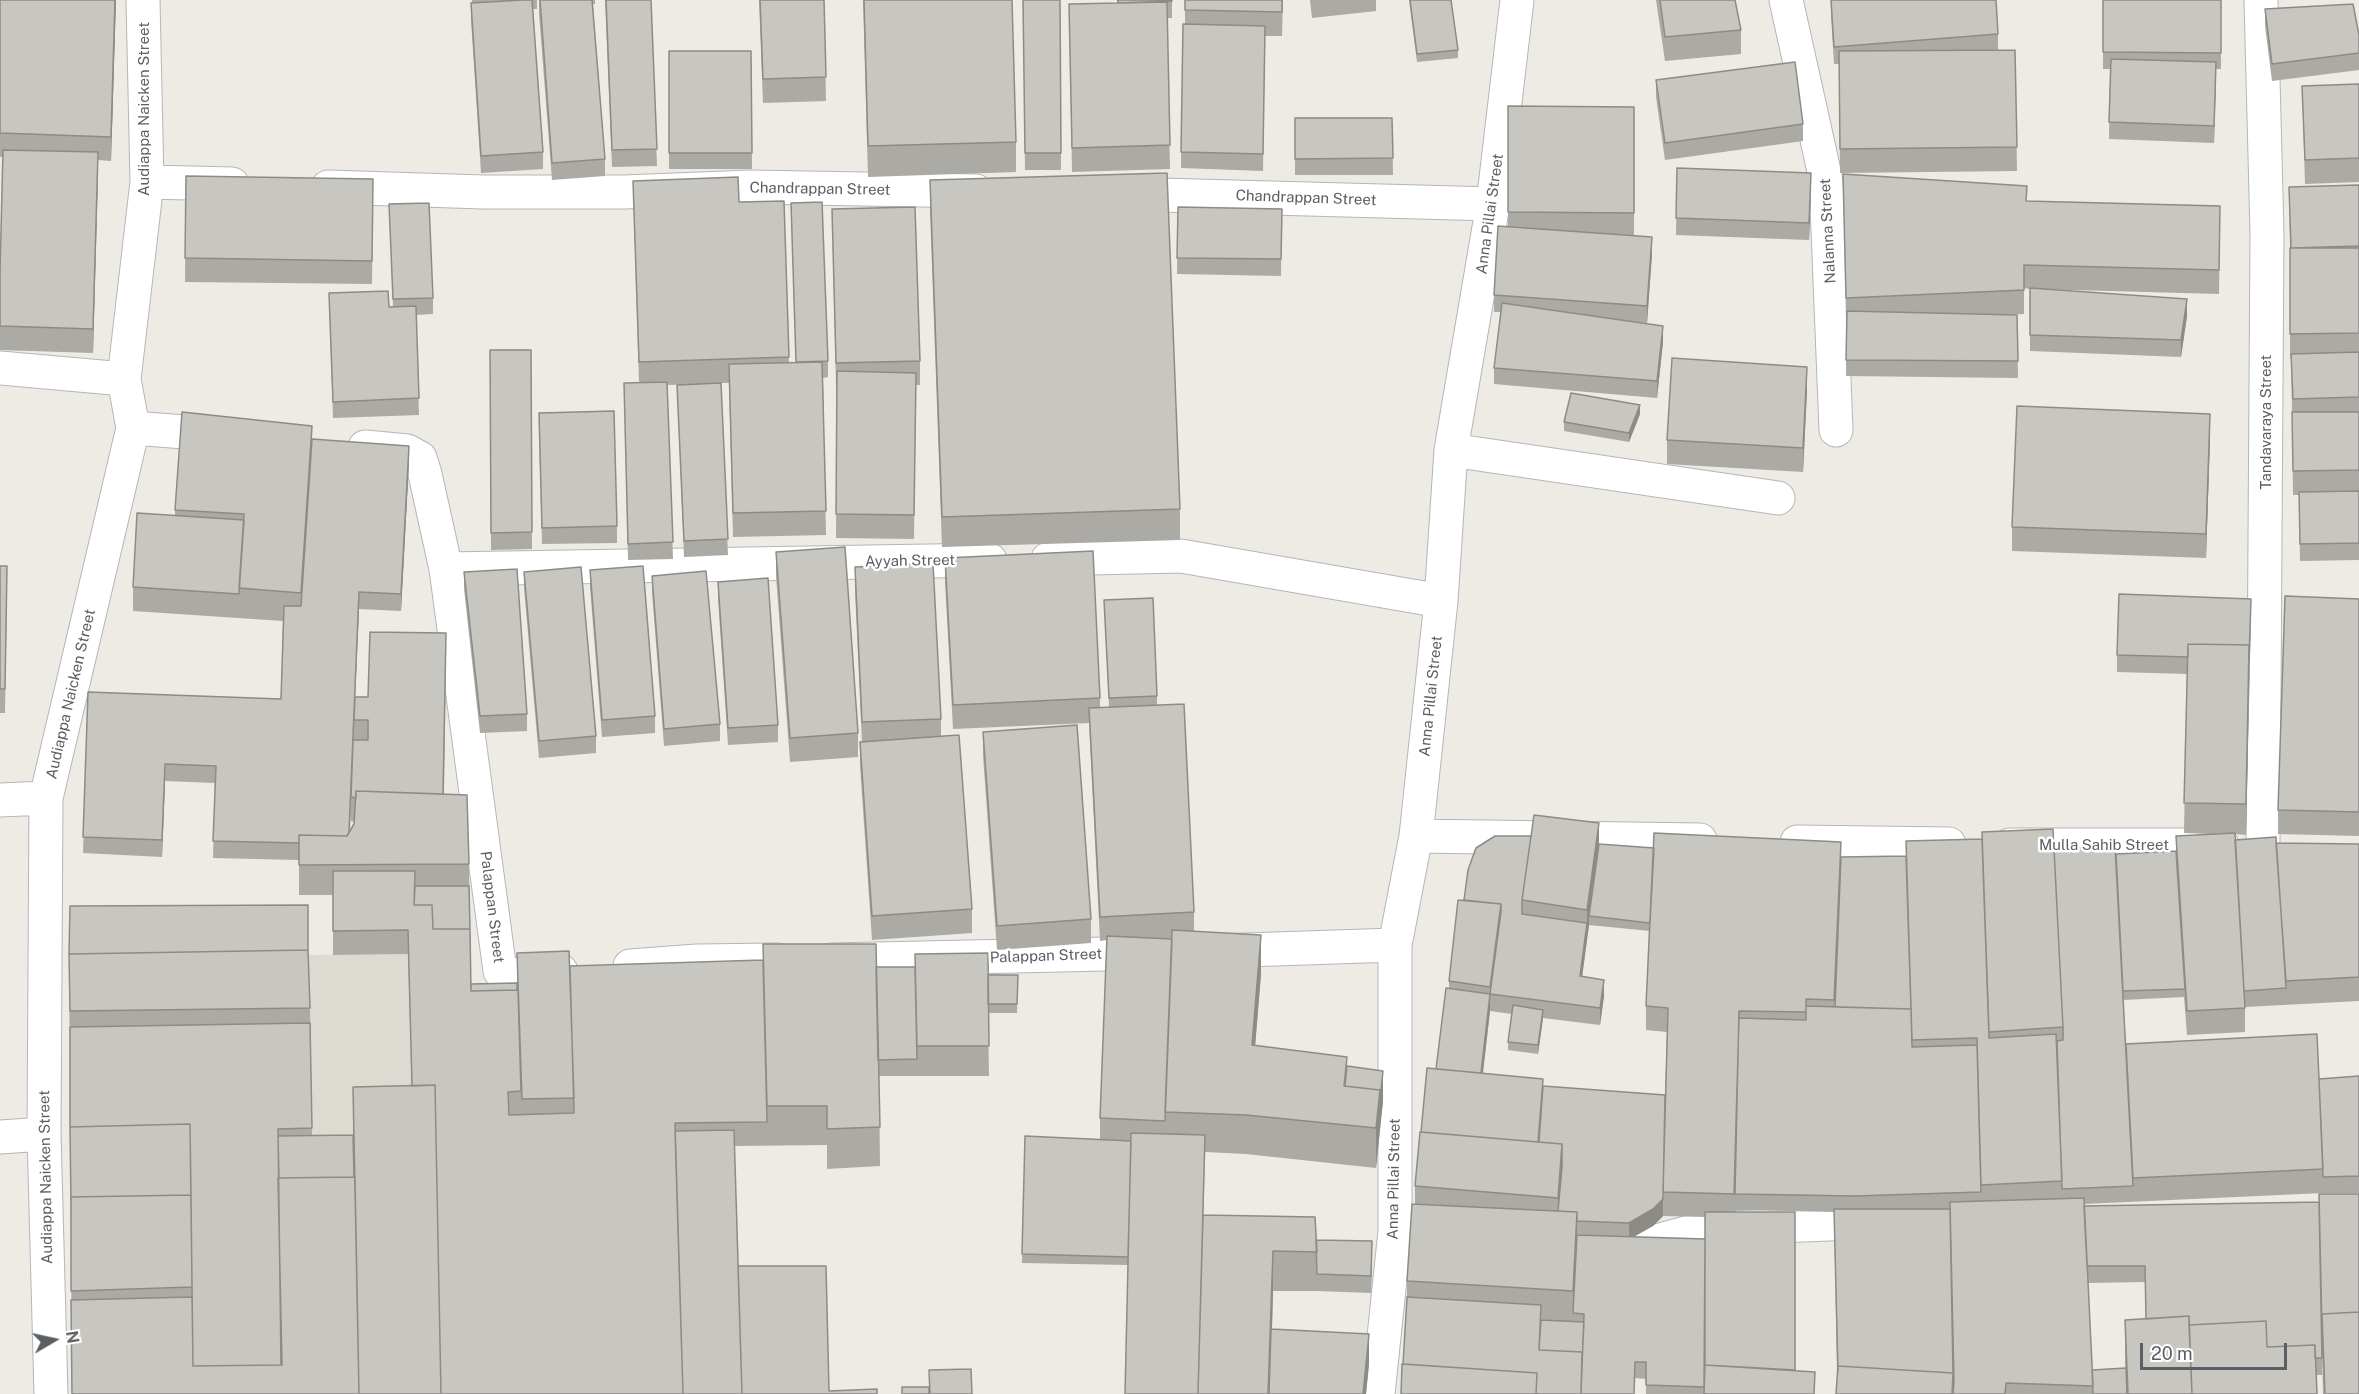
<!DOCTYPE html>
<html>
<head>
<meta charset="utf-8">
<style>
	body { margin:0 }
	#map { position:relative; width:2359px; height:1394px; overflow:hidden; background:#edebe3; font-family:"Public Sans",sans-serif }
	canvas { display:block }
	.north { position:absolute; left:24px; top:1310px; width:60px; height:60px; -webkit-text-stroke:4px #fff; paint-order:stroke; rotate:81deg; font-size:16px; font-weight:700; line-height:24px; text-align:center; color:#5b5f63 }
	.north::after { content:''; display:block; margin:auto; width:21px; height:27px; background:#5b5f63; clip-path:polygon(50% 0,100% 100%,50% 72%,0 100%) }
	.scale { position:absolute; left:2140px; top:1343px; width:147px; height:27px; box-sizing:border-box; border:3px solid #5b5f63; border-top:0; padding-left:8px; font-size:18px; line-height:21px; white-space:nowrap; color:#5b5f63; -webkit-text-stroke:4px #fff; paint-order:stroke }
</style>
</head>
<body>
<div id="map">
<canvas width="2359" height="1394"></canvas>
<div class="north">N</div>
<div class="scale">20 m</div>
</div>
<script>
const ctx = document.querySelector('canvas').getContext('2d');
ctx.lineJoin = 'round';
function paint(path, color) { ctx.fillStyle = color; ctx.fill(path, 'evenodd'); }
const toPath = rows => new Path2D(rows.map(r => 'M' + r).join(''));
function stroke(path, color, width, dash) { ctx.strokeStyle = color; ctx.lineWidth = width; ctx.lineCap = dash ? 'butt' : 'round'; ctx.setLineDash(dash || []); ctx.stroke(path); }
function label(font, color, halo, rows, align = 'center') {
  ctx.font = font + ' "Public Sans",sans-serif'; ctx.lineWidth = 5; ctx.setLineDash([]); ctx.textBaseline = 'middle'; ctx.strokeStyle = halo; ctx.fillStyle = color; for (const [text, x, y, turn = 0] of rows) {
    ctx.save(); ctx.translate(x, y); ctx.rotate((+turn || 0) * Math.PI / 180); ctx.textAlign = isNaN(turn) ? turn : align; if (halo) ctx.strokeText(text, 0, 0); ctx.fillText(text, 0, 0); ctx.restore();
  }
}
paint(toPath([
	[408,954,471,1015,518,1014,354,1152,70,1157,70,1051,308,955]
]), '#dddad1');
const minor = toPath([
	[1786,0,1826,180,1836,430],
	[2261,0,2267,234,2263,845],
	[147,182,232,184],
	[328,187,484,192,624,192,750,187,976,191],
	[1123,194,1493,204],
	[0,368,124,379],
	[133,428,224,435],
	[365,447,407,451,420,458,425,474,446,569,500,971,511,975,561,971],
	[1451,450,1778,498],
	[1048,559,1181,556,1441,601],
	[446,569,990,560],
	[0,800,46,798],
	[1416,836,1700,840],
	[1797,842,1949,844],
	[2010,845,2222,845],
	[1215,951,1395,945],
	[831,960,1152,953],
	[630,966,697,961,777,960],
	[0,1137,44,1134],
	[1621,1244,1657,1241,1701,1229,1880,1222],
	[51,1394,44,1134,46,798,133,428,124,379,147,182,143,0],
	[1378,1394,1395,1231,1395,945,1416,836,1441,601,1451,450,1493,204,1517,0]
]);
stroke(minor, '#b3b6ba', 35);
stroke(minor, '#fff', 33);
paint(toPath([
	[0,0,116,0,111,161,98,160,93,353,0,350,0,272,3,157,0,157],
	[472,0,537,0,537,9,533,9,543,152,543,169,481,173,471,20],
	[539,0,595,0,595,4,593,4,605,159,605,176,552,180,539,14],
	[605,0,651,0,657,166,612,167],
	[759,0,824,0,826,101,763,103],
	[863,0,1012,0,1016,142,1016,172,868,177],
	[1023,0,1060,0,1061,170,1025,170],
	[1117,0,1172,0,1172,18,1167,18,1170,169,1072,172,1069,4,1117,3],
	[1185,0,1283,0,1282,36,1265,36,1263,171,1181,168,1183,24,1185,24],
	[1310,0,1376,0,1376,11,1312,18],
	[1409,0,1451,0,1458,50,1458,58,1417,62],
	[1656,0,1735,0,1741,30,1741,54,1665,61],
	[1831,0,1998,34,1998,50,2015,50,2017,171,1840,173,1839,64,1834,64,1831,15],
	[2101,0,2221,0,2221,69,2216,69,2214,143,2109,139,2110,69,2103,69,2103,0],
	[2265,9,2359,35,2359,70,2272,81,2265,26],
	[669,51,751,51,752,169,669,169],
	[1656,80,1803,124,1803,141,1665,160,1656,97],
	[2359,84,2359,182,2305,184,2302,86],
	[1508,106,1634,107,1634,236,1652,254,1647,323,1639,322,1663,342,1657,398,1494,384,1494,368,1501,312,1494,312,1494,295,1508,227],
	[1295,118,1392,118,1393,175,1295,175],
	[1677,168,1811,189,1809,240,1676,235],
	[1843,174,2220,230,2219,294,2035,289,2187,316,2181,357,2030,351,2030,289,2024,288,2024,314,2003,315,2017,315,2018,378,1846,376,1846,322],
	[186,176,373,179,372,284,185,282],
	[930,180,1180,509,1180,540,942,547,930,211],
	[633,181,739,202,784,201,789,363,796,363,791,203,828,361,828,377,823,378,826,535,733,537,729,383,721,383,728,555,684,557,677,385,708,384,667,385,673,559,628,560,624,383,639,383],
	[2359,185,2359,560,2300,561,2299,495,2293,495,2292,412,2291,358,2290,358,2290,248,2289,187],
	[389,204,433,298,433,314,416,315,419,415,333,418,329,293,389,307,393,307],
	[1178,207,1282,209,1281,276,1177,274],
	[832,209,920,361,920,385,916,385,914,539,836,538,837,387,836,387],
	[490,350,531,350,532,549,491,550],
	[1807,391,1803,472,1667,464,1667,440],
	[1640,414,1629,442,1564,431,1564,422],
	[539,430,617,526,617,543,542,544],
	[2210,438,2206,558,2012,551,2012,527],
	[312,439,409,462,401,611,359,609,355,697,368,697,446,657,444,794,469,864,471,984,517,983,517,953,570,966,876,967,988,975,1018,975,1017,1013,988,1013,989,1076,879,1076,880,1166,827,1169,827,1145,734,1146,738,1266,829,1391,877,1394,72,1394,69,954,308,950,310,1008,312,1136,353,1135,353,1087,412,1086,408,954,333,955,333,895,299,895,299,860,213,858,215,783,165,781,162,857,83,853,88,692,281,699,283,621,133,611,133,587,175,516,175,510],
	[351,811,351,821,355,822,354,824,350,831],
	[776,552,858,733,858,757,790,762,776,576],
	[945,558,1100,698,1100,707,1109,707,1104,600,1157,696,1157,705,1194,912,1194,931,1261,974,1255,1045,1347,1066,1383,1101,1376,1168,1246,1154,1205,1152,1201,1288,1203,1215,1316,1240,1372,1257,1371,1293,1317,1291,1273,1291,1272,1329,1369,1364,1366,1394,1128,1265,1022,1263,1025,1136,1100,1140,1100,1118,1107,940,1100,941,1089,723,953,729,945,582],
	[0,566,7,590,5,713,0,713],
	[855,567,941,719,941,736,972,909,972,933,872,940,860,766,860,742,862,742,855,591],
	[590,570,655,716,655,733,602,737,590,587],
	[464,572,527,714,527,731,480,733,464,589],
	[524,572,596,736,596,753,539,758,524,588],
	[652,576,720,724,720,741,664,746,652,592],
	[718,582,778,725,778,742,728,745,718,599],
	[2251,599,2246,835,2235,834,2235,840,2276,844,2359,844,2359,1001,2245,1007,2245,1032,2187,1035,2184,997,2123,1000,2126,1044,2319,1079,2359,1076,2359,1193,2323,1193,2084,1204,2084,1206,2319,1202,2359,1394,2323,1394,2322,1356,2322,1375,2316,1375,2317,1394,1836,1394,1837,1376,1834,1212,1735,1210,1795,1370,1815,1394,1646,1394,1646,1379,1635,1378,1407,1297,1407,1281,1415,1204,1415,1186,1421,1132,1436,1069,1449,989,1449,981,1464,900,1599,844,1654,848,1841,857,1906,856,2054,848,2116,854,2176,851,2176,836,2211,834,2184,833,2187,674,2117,672,2117,655],
	[1589,925,1650,931,1646,1006,1646,1030,1667,1032,1665,1095,1543,1086,1483,1073,1490,1011,1512,1014,1508,1042,1508,1050,1538,1054,1543,1018,1600,1025,1604,996,1582,976],
	[1663,1216,1705,1217,1705,1239,1634,1237,1653,1226],
	[2145,1282,2146,1319,2125,1320,2125,1368,2092,1370,2088,1283],
	[2359,599,2359,836,2278,834,2278,810],
	[983,732,1091,919,1091,943,997,950,983,756]
]), '#acaaa5');
paint(toPath([
	[115,0,116,0,111,161,111,137],
	[2216,62,2216,79,2214,143,2214,126],
	[98,152,98,176,93,353,93,329],
	[1811,173,1811,189,1809,240,1809,223],
	[1652,237,1652,254,1647,323,1647,306],
	[2187,299,2187,316,2181,357,2181,340],
	[1663,326,1663,342,1657,398,1657,381],
	[1807,367,1807,391,1803,472,1803,448],
	[1640,405,1640,414,1629,442,1629,433],
	[2210,414,2210,438,2206,558,2206,534],
	[409,446,409,462,401,611,401,594],
	[359,592,359,609,354,720],
	[2251,599,2251,616,2246,835,2246,804],
	[165,764,165,781,162,857,162,840],
	[1599,823,1599,853,1589,916,1589,925,1580,993,1580,976,1587,923,1587,910],
	[1261,935,1261,974,1252,1084,1252,1045],
	[1604,980,1604,996,1600,1025,1600,1008],
	[1490,994,1490,1011,1480,1097,1480,1080],
	[1543,1010,1543,1018,1538,1054,1538,1045],
	[1383,1071,1383,1101,1376,1168,1376,1128],
	[1562,1144,1562,1184,1558,1221,1558,1198],
	[1663,1199,1663,1216,1653,1226,1629,1239,1629,1223],
	[1577,1212,1577,1252,1573,1313,1573,1291],
	[1372,1241,1372,1257,1371,1293,1371,1276],
	[1273,1251,1273,1291,1270,1394,1268,1394],
	[1369,1334,1369,1364,1366,1394,1363,1394]
]), '#8c8b86');
const building = toPath([
	[0,0,115,0,111,137,0,133,0,0],
	[523,0,532,0,543,152,481,156,471,3,523,0],
	[540,0,592,0,605,159,552,163,540,0],
	[606,0,651,0,657,149,612,150,606,0],
	[760,0,824,0,826,77,763,79,760,0],
	[864,0,1012,0,1016,142,868,146,864,0],
	[1023,0,1060,0,1061,153,1025,153,1023,0],
	[1118,0,1172,0,1172,1,1118,3,1118,0],
	[1185,0,1282,0,1282,12,1185,10,1185,0],
	[1410,0,1451,0,1458,50,1417,54,1410,0],
	[1660,0,1735,0,1741,30,1665,37,1660,0],
	[1831,0,1996,0,1998,34,1834,47,1831,0],
	[2103,0,2221,0,2221,53,2103,52,2103,0],
	[1167,2,1170,145,1072,148,1069,4,1167,2],
	[2353,4,2359,35,2359,53,2272,64,2265,9,2353,4],
	[1183,24,1265,26,1263,154,1181,152,1183,24],
	[2015,50,2017,147,1840,149,1839,51,2015,50],
	[669,51,751,51,752,153,669,153,669,51],
	[2111,59,2216,62,2214,126,2109,122,2111,59],
	[1795,62,1803,124,1665,143,1656,80,1795,62],
	[2359,84,2359,158,2305,160,2302,86,2359,84],
	[1508,106,1634,107,1634,213,1508,212,1508,106],
	[1295,118,1392,118,1393,158,1295,159,1295,118],
	[3,150,98,152,93,329,0,326,0,272,3,150],
	[1677,168,1811,173,1809,223,1676,218,1677,168],
	[1167,173,1180,509,942,517,930,180,1167,173],
	[1843,174,2027,186,2026,201,2220,206,2219,270,2024,265,2024,290,1846,298,1843,174],
	[186,176,373,179,372,261,185,258,186,176],
	[738,177,739,202,784,201,789,357,639,362,633,181,738,177],
	[2359,185,2359,246,2291,248,2289,187,2359,185],
	[822,202,828,361,796,362,791,203,822,202],
	[429,203,433,298,393,299,389,204,429,203],
	[915,207,920,361,836,363,832,209,915,207],
	[1178,207,1282,209,1281,259,1177,258,1178,207],
	[1498,226,1652,237,1647,306,1494,295,1498,226],
	[2290,248,2359,248,2359,333,2290,334,2290,248],
	[2030,288,2187,299,2181,340,2030,335,2030,288],
	[388,291,389,307,416,306,419,398,333,402,329,293,388,291],
	[1502,303,1663,326,1657,381,1494,368,1502,303],
	[1847,311,2017,315,2018,361,1846,360,1847,311],
	[490,350,531,350,532,532,491,533,490,350],
	[2359,352,2359,397,2293,399,2291,354,2359,352],
	[1672,358,1807,367,1803,448,1667,440,1672,358],
	[822,362,826,511,733,513,729,364,822,362],
	[837,371,916,373,914,515,836,514,837,371],
	[667,382,673,542,628,544,624,383,667,382],
	[721,383,728,539,684,541,677,385,721,383],
	[1571,393,1640,405,1629,433,1564,422,1571,393],
	[2017,406,2210,414,2206,534,2012,527,2017,406],
	[614,411,617,526,542,528,539,413,614,411],
	[182,412,312,426,301,593,239,588,244,514,175,510,182,412],
	[2292,412,2359,412,2359,470,2293,471,2292,412],
	[312,439,409,446,401,594,359,592,349,832,347,836,299,835,299,843,213,841,216,766,165,764,162,840,83,837,88,692,281,699,284,606,301,606,312,439],
	[2359,491,2359,543,2300,544,2299,492,2359,491],
	[137,513,244,520,239,594,133,587,137,513],
	[845,547,858,733,790,738,776,552,845,547],
	[1093,551,1100,698,953,705,945,558,1093,551],
	[933,563,941,719,862,722,855,567,933,563],
	[0,566,7,566,5,689,0,689,0,566],
	[643,566,655,716,602,720,590,570,643,566],
	[581,567,596,736,539,741,524,572,581,567],
	[517,569,527,714,480,716,464,572,517,569],
	[706,571,720,724,664,729,652,576,706,571],
	[768,578,778,725,728,728,718,582,768,578],
	[2119,594,2251,599,2249,659,2249,645,2188,644,2188,657,2117,655,2119,594],
	[2285,596,2359,599,2359,812,2278,810,2285,596],
	[1153,598,1157,696,1109,698,1104,600,1153,598],
	[370,632,446,633,443,794,356,791,356,798,351,797,353,740,368,740,368,720,354,720,355,697,368,697,370,632],
	[2188,644,2249,645,2246,804,2184,803,2188,644],
	[1184,704,1194,912,1100,917,1089,708,1184,704],
	[1077,725,1091,919,997,926,983,732,1077,725],
	[959,735,972,909,872,916,860,742,959,735],
	[356,791,467,795,469,864,299,865,299,835,347,836,354,824,356,791],
	[1534,815,1599,823,1587,910,1522,900,1534,815],
	[2053,829,2063,1027,1989,1032,1982,832,2053,829],
	[1654,833,1841,842,1834,1000,1806,999,1806,1012,1739,1011,1735,1194,1663,1192,1668,1008,1646,1006,1654,833],
	[2235,833,2245,1008,2187,1011,2176,836,2235,833],
	[1495,836,1531,836,1522,900,1522,914,1587,923,1580,976,1604,980,1600,1008,1490,994,1501,912,1501,904,1464,900,1468,870,1476,848,1495,836],
	[2276,837,2286,988,2244,991,2235,840,2276,837],
	[1982,839,1989,1038,2056,1034,2062,1181,1981,1185,1977,1038,1912,1040,1906,841,1982,839],
	[2276,843,2359,844,2359,977,2286,981,2276,843],
	[1599,844,1654,848,1650,923,1589,916,1599,844],
	[2115,846,2133,1186,2062,1189,2057,1041,2063,1040,2063,1027,2054,848,2115,846],
	[2176,851,2185,989,2123,991,2116,854,2176,851],
	[1906,856,1911,1009,1835,1007,1841,857,1906,856],
	[333,871,415,871,414,905,432,905,433,929,470,929,471,991,518,990,521,1091,508,1092,509,1115,574,1113,570,966,763,960,767,1122,675,1123,683,1394,441,1394,435,1085,412,1086,408,930,333,931,333,871],
	[415,886,469,886,470,929,433,929,432,905,414,905,415,886],
	[1458,900,1501,904,1490,987,1449,981,1458,900],
	[308,905,308,950,69,954,70,906,308,905],
	[1172,930,1261,935,1252,1045,1347,1057,1344,1086,1380,1090,1376,1128,1246,1115,1165,1112,1172,930],
	[1107,936,1172,939,1165,1121,1100,1118,1107,936],
	[763,944,876,944,880,1127,827,1129,827,1106,767,1106,763,944],
	[308,950,310,1008,70,1011,69,954,308,950],
	[569,951,574,1098,522,1099,517,953,569,951],
	[988,953,989,1046,917,1046,915,954,988,953],
	[876,967,915,967,917,1059,878,1060,876,967],
	[988,975,1018,975,1017,1004,988,1004,988,975],
	[517,983,517,990,471,991,471,984,517,983],
	[1446,988,1490,994,1481,1073,1436,1069,1446,988],
	[1513,1005,1543,1010,1538,1045,1508,1042,1513,1005],
	[1806,1006,1911,1009,1912,1047,1977,1045,1981,1192,1855,1196,1734,1194,1739,1018,1806,1020,1806,1006],
	[310,1023,312,1128,278,1129,281,1365,193,1366,190,1124,70,1127,70,1133,70,1027,310,1023],
	[2317,1034,2323,1169,2133,1178,2126,1044,2317,1034],
	[1347,1066,1383,1071,1380,1099,1380,1090,1345,1086,1347,1066],
	[1427,1068,1543,1079,1538,1142,1421,1132,1427,1068],
	[2359,1076,2359,1176,2323,1177,2319,1079,2359,1076],
	[435,1085,441,1394,359,1394,353,1087,435,1085],
	[1543,1086,1665,1095,1663,1199,1653,1209,1629,1223,1577,1221,1577,1212,1558,1211,1562,1167,1562,1144,1539,1142,1543,1086],
	[190,1124,191,1195,71,1197,71,1206,70,1127,190,1124],
	[734,1130,742,1394,683,1394,675,1131,734,1130],
	[1420,1132,1562,1144,1558,1198,1415,1186,1420,1132],
	[1131,1133,1205,1135,1198,1394,1125,1394,1131,1133],
	[353,1135,354,1177,279,1178,278,1136,353,1135],
	[1025,1136,1131,1141,1128,1257,1022,1254,1025,1136],
	[355,1177,359,1394,72,1394,71,1300,192,1297,193,1366,282,1365,278,1178,355,1177],
	[2319,1194,2359,1194,2359,1312,2322,1314,2322,1329,2319,1194],
	[191,1195,192,1287,71,1291,71,1197,191,1195],
	[2084,1198,2093,1386,2006,1383,2005,1394,1953,1394,1954,1382,1950,1202,2084,1198],
	[2319,1202,2322,1358,2315,1358,2315,1345,2267,1347,2266,1321,2189,1325,2189,1316,2146,1319,2145,1266,2087,1266,2084,1206,2319,1202],
	[1412,1204,1577,1212,1573,1291,1407,1281,1412,1204],
	[1834,1209,1950,1209,1953,1373,1838,1366,1838,1372,1834,1209],
	[1705,1212,1795,1212,1795,1370,1705,1365,1705,1212],
	[1203,1215,1315,1217,1317,1252,1273,1251,1268,1394,1198,1394,1203,1215],
	[1577,1235,1705,1239,1704,1387,1646,1385,1646,1362,1635,1362,1634,1394,1581,1394,1584,1314,1573,1313,1577,1235],
	[1316,1240,1372,1241,1371,1276,1317,1274,1316,1240],
	[738,1266,826,1266,829,1391,877,1389,877,1394,742,1394,738,1266],
	[1407,1297,1541,1305,1539,1350,1582,1352,1581,1394,1536,1394,1537,1373,1403,1364,1407,1297],
	[2359,1312,2359,1394,2325,1394,2322,1314,2359,1312],
	[2189,1316,2192,1394,2128,1394,2125,1320,2189,1316],
	[1541,1320,1584,1322,1582,1363,1582,1352,1539,1350,1541,1320],
	[2266,1321,2267,1347,2315,1345,2317,1394,2192,1394,2189,1325,2266,1321],
	[1271,1329,1369,1334,1363,1394,1269,1394,1271,1329],
	[1402,1364,1537,1373,1536,1394,1401,1394,1402,1364],
	[1705,1365,1815,1372,1814,1394,1704,1394,1705,1365],
	[1838,1366,1953,1373,1952,1394,1836,1394,1838,1366],
	[2126,1368,2127,1394,2093,1394,2092,1370,2126,1368],
	[971,1369,972,1394,930,1394,929,1370,971,1369],
	[902,1387,929,1387,929,1394,902,1394,902,1387]
]);
paint(building, '#c8c6c0');
stroke(building, '#8c8b86', 1.5);
label('15px', '#5b5f63', '#fff', [
	["Audiappa Naicken Street",144,109,-90],
	["Chandrappan Street",820,189,1],
	["Chandrappan Street",1306,198,2],
	["Anna Pillai Street",1490,214,-82],
	["Nalanna Street",1828,231,-93],
	["Tandavaraya Street",2266,422,-90],
	["Ayyah Street",910,561,-1],
	["Audiappa Naicken Street",71,694,-77],
	["Anna Pillai Street",1431,696,-84],
	["Mulla Sahib Street",2104,845],
	["Palappan Street",492,907,83],
	["Palappan Street",1046,956,-2],
	["Audiappa Naicken Street",46,1177,-91],
	["Anna Pillai Street",1394,1179,-89]
]);
</script>
</body>
</html>
